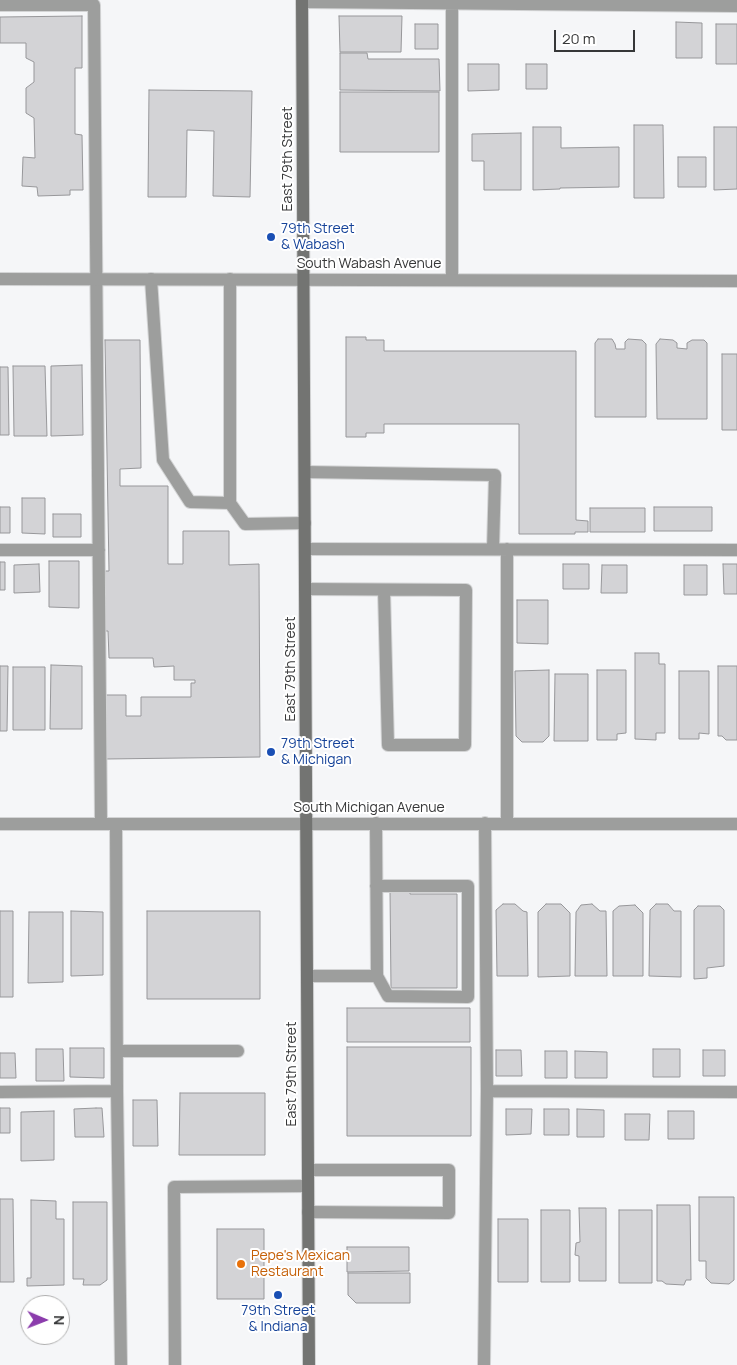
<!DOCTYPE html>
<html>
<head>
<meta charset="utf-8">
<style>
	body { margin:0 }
	#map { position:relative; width:737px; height:1365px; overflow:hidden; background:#f5f6f8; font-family:Manrope,sans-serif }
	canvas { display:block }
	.north { position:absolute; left:20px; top:1295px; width:50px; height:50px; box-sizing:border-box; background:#fff; border:1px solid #afafaf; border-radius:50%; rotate:91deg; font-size:14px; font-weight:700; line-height:20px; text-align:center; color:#363738 }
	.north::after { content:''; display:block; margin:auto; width:18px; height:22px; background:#8b3cac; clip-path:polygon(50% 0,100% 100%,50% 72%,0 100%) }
	.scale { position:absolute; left:554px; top:30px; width:81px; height:22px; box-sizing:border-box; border:2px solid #363738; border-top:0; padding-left:6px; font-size:15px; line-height:18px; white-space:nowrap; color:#363738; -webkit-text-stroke:4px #fff; paint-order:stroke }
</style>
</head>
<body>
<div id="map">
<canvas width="737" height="1365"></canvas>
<div class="north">N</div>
<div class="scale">20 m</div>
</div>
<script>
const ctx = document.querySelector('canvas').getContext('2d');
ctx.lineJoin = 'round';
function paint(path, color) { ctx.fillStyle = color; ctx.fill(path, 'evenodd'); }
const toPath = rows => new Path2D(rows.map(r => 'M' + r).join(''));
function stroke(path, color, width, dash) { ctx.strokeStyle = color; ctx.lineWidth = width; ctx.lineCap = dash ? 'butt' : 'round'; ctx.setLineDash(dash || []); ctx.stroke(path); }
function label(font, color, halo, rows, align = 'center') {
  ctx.font = font + ' Manrope,sans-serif'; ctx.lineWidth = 4; ctx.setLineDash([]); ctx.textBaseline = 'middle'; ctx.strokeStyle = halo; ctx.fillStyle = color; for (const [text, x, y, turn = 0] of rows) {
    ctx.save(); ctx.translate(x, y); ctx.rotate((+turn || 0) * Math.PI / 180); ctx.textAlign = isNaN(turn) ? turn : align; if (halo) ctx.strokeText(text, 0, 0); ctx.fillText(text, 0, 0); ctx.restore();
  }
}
const building = toPath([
	[82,16,82,68,75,68,75,134,82,135,83,190,70,190,70,195,38,196,37,187,22,186,23,157,35,158,34,118,26,113,26,88,34,82,34,62,26,58,26,43,0,43,0,17,82,16],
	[339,16,402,16,401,52,340,52,339,16],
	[676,22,702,23,702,58,676,58,676,22],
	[415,24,438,24,438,49,415,49,415,24],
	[716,24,737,24,737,64,716,64,716,24],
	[340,53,367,53,368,59,439,59,440,91,340,90,340,53],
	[468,64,499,64,499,90,468,91,468,64],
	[526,64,547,64,547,89,526,89,526,64],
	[149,90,252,91,250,197,213,196,214,131,187,130,186,197,148,197,149,90],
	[340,92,439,92,439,152,340,152,340,92],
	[634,125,663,125,664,198,634,198,634,125],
	[533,127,561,127,561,148,619,147,619,187,560,188,560,189,533,190,533,127],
	[714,127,737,127,737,189,714,190,714,127],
	[521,133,521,190,484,190,484,161,472,161,472,134,521,133],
	[678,157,706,157,706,187,678,187,678,157],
	[346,337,366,337,366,340,384,340,384,351,576,351,576,520,588,521,588,532,575,532,575,534,519,534,519,424,384,424,384,433,366,433,366,437,346,437,346,337],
	[598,339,612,339,615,344,616,349,625,349,625,342,628,339,642,340,646,344,646,417,595,417,595,343,598,339],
	[660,339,673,340,677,343,677,348,687,349,687,343,692,340,704,340,707,343,707,419,657,419,656,344,660,339],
	[105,340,140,340,141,468,120,469,120,486,168,486,168,564,183,564,183,531,229,531,229,565,259,564,260,757,106,759,105,695,126,695,126,716,141,716,141,697,191,697,191,683,195,683,195,680,174,680,174,666,154,667,153,658,109,658,108,631,105,631,105,571,109,571,105,340],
	[722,354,737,354,737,430,722,430,722,354],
	[82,365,83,435,51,436,51,366,82,365],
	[13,366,45,366,47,436,14,436,13,366],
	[0,367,8,367,9,435,0,435,0,367],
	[22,498,45,498,45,534,22,533,22,498],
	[0,507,10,507,10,533,0,533,0,507],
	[654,507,712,507,712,531,654,531,654,507],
	[590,508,645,508,645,532,590,532,590,508],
	[53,514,81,514,81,537,53,537,53,514],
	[49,561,79,561,79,608,49,607,49,561],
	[0,562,5,562,5,590,0,590,0,562],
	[39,564,40,592,14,593,14,565,39,564],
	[563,564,589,564,589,589,563,589,563,564],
	[723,564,737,564,737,594,724,594,723,564],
	[602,565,627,565,627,593,601,593,602,565],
	[684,565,707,565,707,595,684,595,684,565],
	[517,600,548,600,548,644,517,643,517,600],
	[635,653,659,653,659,664,665,664,665,733,656,733,656,740,635,739,635,653],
	[51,665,82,666,82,729,50,729,51,665],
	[0,666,8,666,7,731,0,731,0,666],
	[718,666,737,666,737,740,726,740,722,736,718,736,718,666],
	[13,667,45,667,45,730,13,730,13,667],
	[549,670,549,736,543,742,522,742,516,736,515,671,549,670],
	[597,670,626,670,626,733,617,734,617,740,597,740,597,670],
	[679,671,709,671,709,734,699,733,699,739,679,739,679,671],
	[555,674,588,674,588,741,554,741,555,674],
	[410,889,410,894,457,894,457,988,391,988,390,890,410,889],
	[503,904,515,904,523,911,527,912,528,976,497,976,496,910,503,904],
	[546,904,561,904,570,913,570,976,538,977,538,912,546,904],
	[592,904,600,911,606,911,607,976,575,976,576,912,581,905,592,904],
	[656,904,668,904,674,911,681,911,681,977,649,976,650,910,656,904],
	[635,905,643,913,643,976,613,976,613,911,619,906,635,905],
	[698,906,720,906,724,910,724,966,707,968,707,978,694,979,694,910,698,906],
	[0,911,13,911,13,997,0,997,0,911],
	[71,911,103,912,103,975,71,976,71,911],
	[147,911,260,911,260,999,147,999,147,911],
	[29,912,63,912,63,982,28,983,29,912],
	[347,1008,470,1008,470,1042,347,1042,347,1008],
	[347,1047,471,1047,471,1136,347,1136,347,1047],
	[70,1048,104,1048,104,1078,70,1077,70,1048],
	[36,1049,63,1049,64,1081,36,1081,36,1049],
	[653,1049,680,1049,680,1077,653,1077,653,1049],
	[496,1050,521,1050,522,1076,496,1076,496,1050],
	[703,1050,725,1050,725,1076,703,1076,703,1050],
	[545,1051,567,1051,567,1078,545,1078,545,1051],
	[575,1051,607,1052,607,1078,575,1078,575,1051],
	[0,1053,15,1053,16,1078,0,1078,0,1053],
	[180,1093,265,1093,265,1155,179,1155,180,1093],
	[133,1100,157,1100,158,1146,133,1146,133,1100],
	[0,1108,10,1108,10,1133,0,1133,0,1108],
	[96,1108,102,1108,104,1137,75,1137,74,1109,96,1108],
	[506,1109,532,1109,531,1134,506,1135,506,1109],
	[544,1109,569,1109,569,1135,544,1135,544,1109],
	[577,1109,604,1110,604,1137,577,1137,577,1109],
	[54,1111,54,1160,21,1161,21,1112,54,1111],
	[668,1111,694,1111,694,1139,668,1139,668,1111],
	[625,1114,650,1114,649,1140,625,1140,625,1114],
	[699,1197,734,1197,734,1280,729,1284,711,1283,706,1278,706,1261,699,1261,699,1197],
	[0,1199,13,1199,14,1282,0,1282,0,1199],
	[31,1200,56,1201,56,1219,64,1219,64,1285,27,1286,27,1278,31,1278,31,1200],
	[73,1202,107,1202,107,1280,100,1285,83,1285,84,1279,73,1279,73,1202],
	[657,1205,690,1205,691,1280,686,1280,684,1285,666,1284,662,1281,657,1281,657,1205],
	[579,1208,606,1208,606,1281,579,1281,579,1256,575,1255,576,1243,580,1242,579,1208],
	[541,1210,570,1210,570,1282,541,1282,541,1210],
	[619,1210,652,1210,652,1283,619,1283,619,1210],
	[498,1219,528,1219,528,1282,498,1282,498,1219],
	[217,1229,264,1229,264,1299,217,1299,217,1229],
	[347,1247,409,1247,409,1271,347,1272,347,1247],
	[348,1273,410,1273,410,1303,356,1303,348,1295,348,1273]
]);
paint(building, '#d3d3d6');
stroke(building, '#97979a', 1);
const lane = toPath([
	[302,2,737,6],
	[452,4,452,280],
	[0,5,94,5,101,824],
	[151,279,163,460,190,502,230,503,245,524,305,523],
	[230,279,230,503],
	[305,472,495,475,493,549],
	[305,549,737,550],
	[507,549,507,823],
	[0,550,99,550],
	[305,589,466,590,465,745,388,745,384,590],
	[116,824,117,1091,121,1365],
	[376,886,468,886,468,997,388,996,377,976],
	[307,976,377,976,376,823],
	[117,1051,238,1051],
	[487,1091,737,1092],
	[0,1092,117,1091],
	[308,1170,449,1170,449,1213,308,1212],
	[175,1365,174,1187,308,1186],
	[484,1365,487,1091,485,823]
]);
const street = toPath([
	[0,279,737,281],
	[0,824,737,824]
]);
const secondary = toPath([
	[302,0,309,1365]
]);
stroke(lane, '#d3d4d5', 14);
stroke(street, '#d3d4d5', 14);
stroke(secondary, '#d3d4d5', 14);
stroke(lane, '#9d9e9d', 12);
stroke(street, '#9d9e9d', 12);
stroke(secondary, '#737472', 12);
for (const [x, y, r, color] of [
	[271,237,5,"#1a4fb4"],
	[271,752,5,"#1a4fb4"],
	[241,1264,5,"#e8710a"],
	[278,1295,5,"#1a4fb4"]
]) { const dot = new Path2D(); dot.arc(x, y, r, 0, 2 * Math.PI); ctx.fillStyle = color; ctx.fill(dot); stroke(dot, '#fff', 2); }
label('14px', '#363738', '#fff', [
	["East 79th Street",288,159,-90],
	["South Wabash Avenue",369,264],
	["East 79th Street",291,669,-90],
	["South Michigan Avenue",369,808],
	["East 79th Street",292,1074,-90]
]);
label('14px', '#164399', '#fff', [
	["79th Street",281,229],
	["& Wabash",281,245],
	["79th Street",281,744],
	["& Michigan",281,760],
	["79th Street",278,1311,"center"],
	["& Indiana",278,1327,"center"]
], 'left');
label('14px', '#c56008', '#fff', [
	["Pepe's Mexican",251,1256],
	["Restaurant",251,1272]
], 'left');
</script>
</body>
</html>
